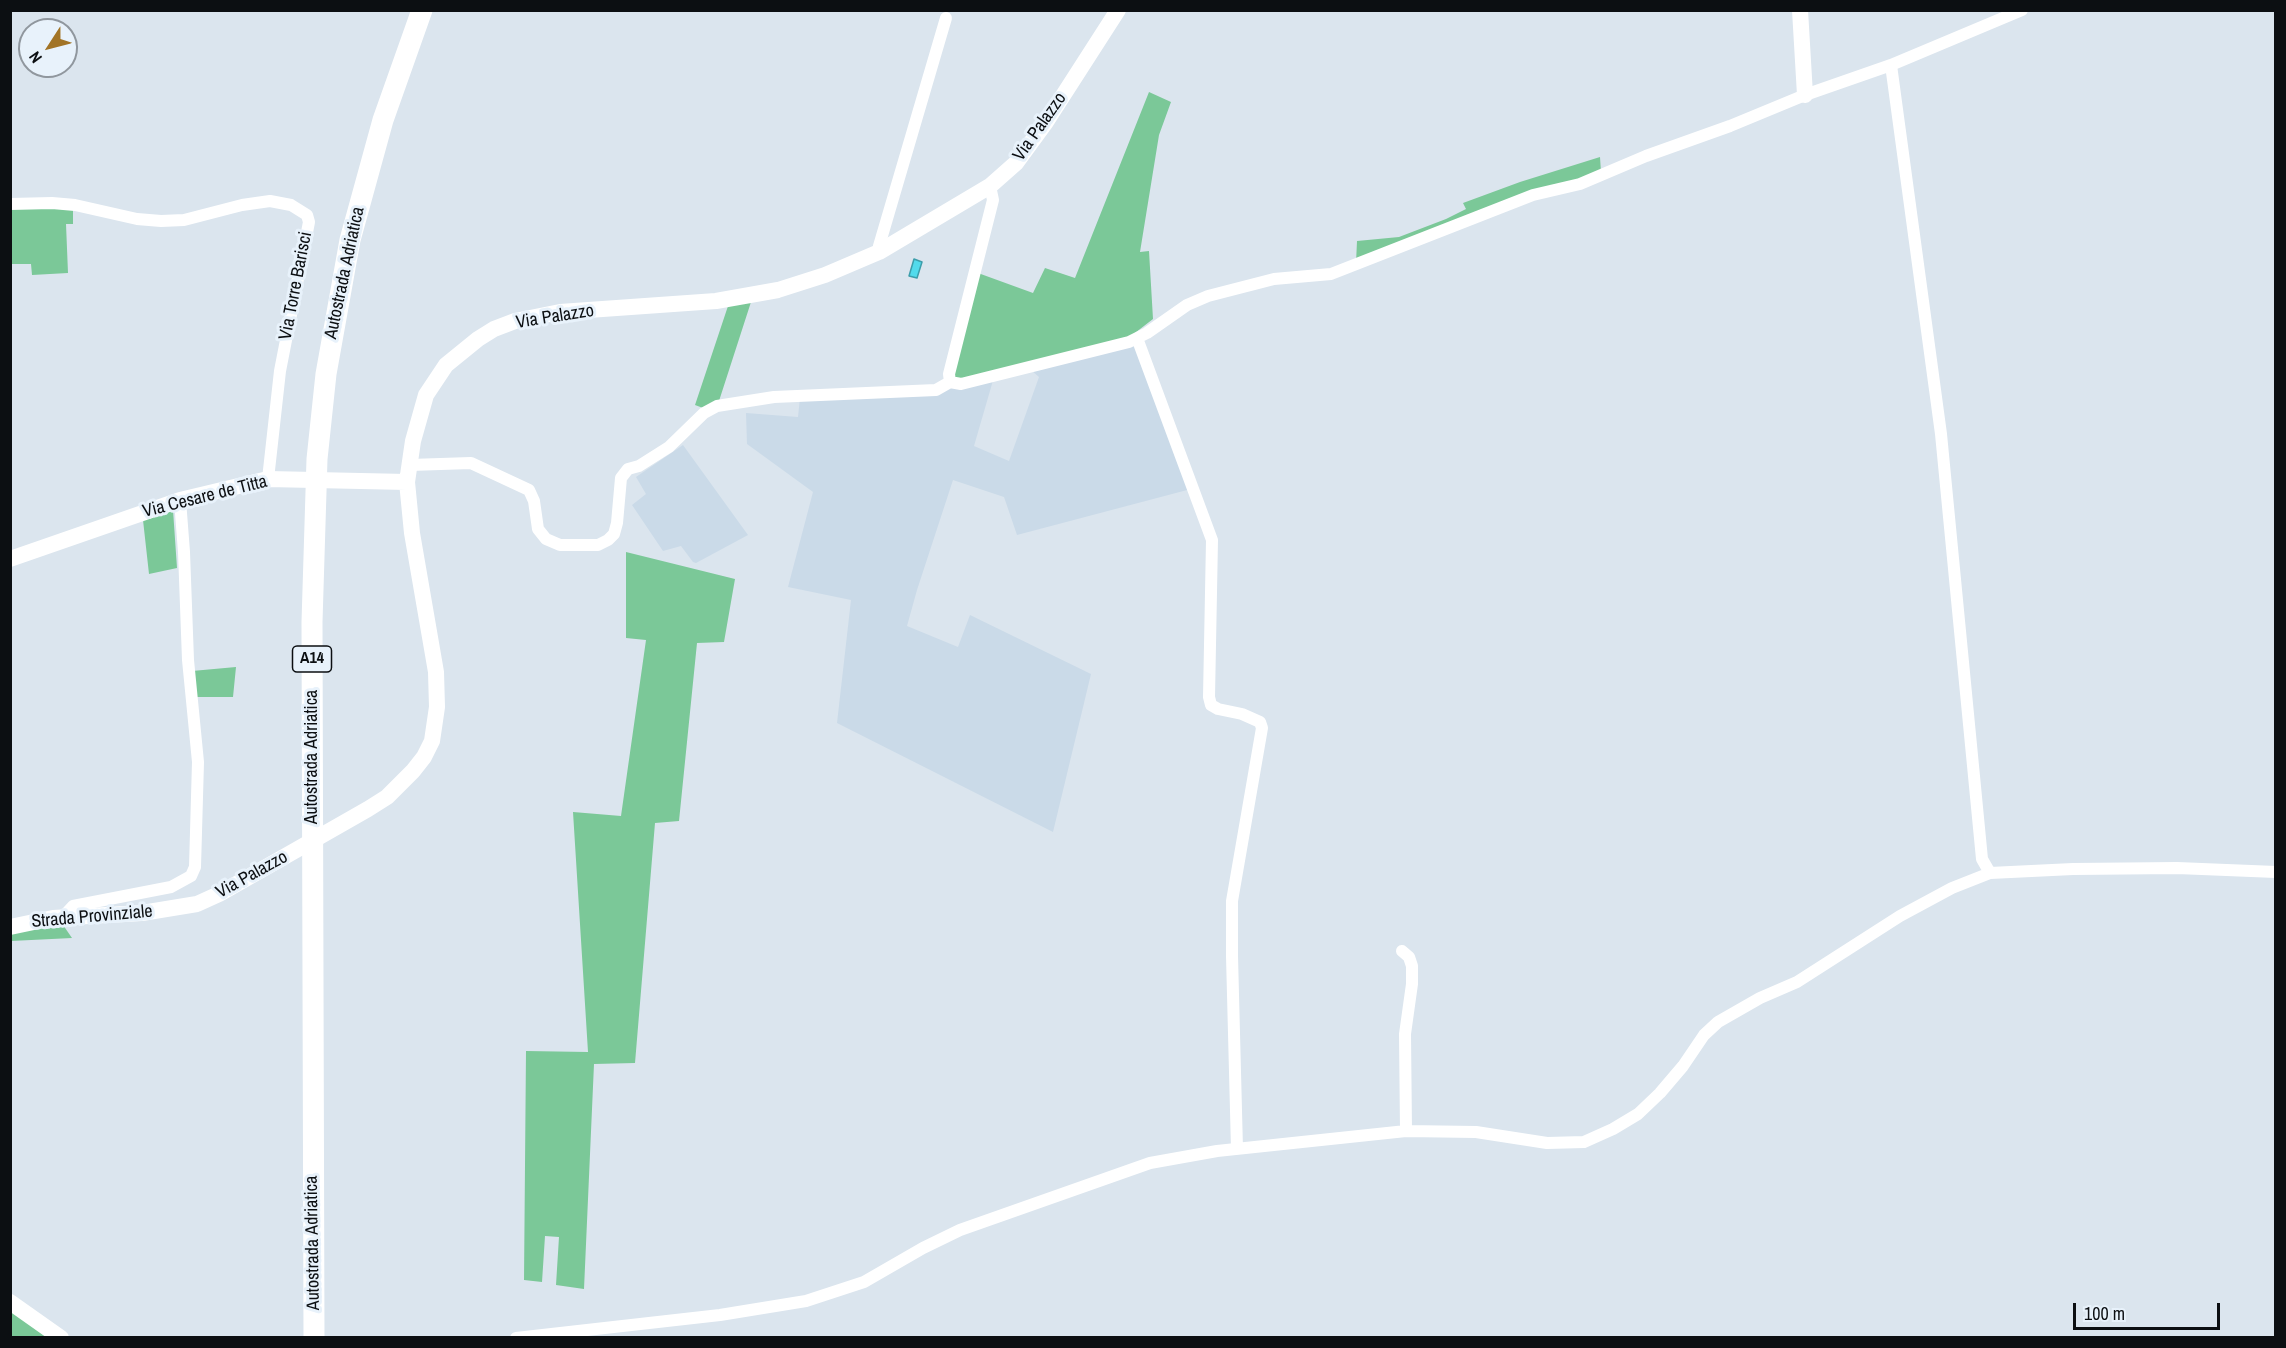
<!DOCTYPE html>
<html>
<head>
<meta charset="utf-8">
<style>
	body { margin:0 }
	#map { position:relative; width:2286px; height:1348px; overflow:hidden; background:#dbe5ee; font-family:"Archivo Narrow",sans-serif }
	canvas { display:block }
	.frame { position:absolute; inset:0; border:12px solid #0c0f12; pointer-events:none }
	.north { position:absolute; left:18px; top:18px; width:60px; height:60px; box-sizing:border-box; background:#e8f2fb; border:2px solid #90979e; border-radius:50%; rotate:234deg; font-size:16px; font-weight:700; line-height:24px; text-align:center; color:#0c0f12 }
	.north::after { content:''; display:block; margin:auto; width:21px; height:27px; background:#a27426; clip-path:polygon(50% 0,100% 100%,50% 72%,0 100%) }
	.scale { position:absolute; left:2073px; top:1303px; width:147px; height:27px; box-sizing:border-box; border:3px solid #0c0f12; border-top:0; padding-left:8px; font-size:18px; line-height:21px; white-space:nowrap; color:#0c0f12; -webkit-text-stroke:4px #e8f2fb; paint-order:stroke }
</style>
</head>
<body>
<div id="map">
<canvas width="2286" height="1348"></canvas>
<div class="frame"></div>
<div class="north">N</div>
<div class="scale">100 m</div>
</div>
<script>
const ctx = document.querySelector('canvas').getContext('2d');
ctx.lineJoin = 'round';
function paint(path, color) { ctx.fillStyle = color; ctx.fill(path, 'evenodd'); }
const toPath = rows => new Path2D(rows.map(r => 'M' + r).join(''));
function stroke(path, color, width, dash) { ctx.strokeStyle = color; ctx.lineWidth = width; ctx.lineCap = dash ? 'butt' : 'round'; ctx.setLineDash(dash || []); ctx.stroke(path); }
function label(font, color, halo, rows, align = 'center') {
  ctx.font = font + ' "Archivo Narrow",sans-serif'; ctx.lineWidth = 6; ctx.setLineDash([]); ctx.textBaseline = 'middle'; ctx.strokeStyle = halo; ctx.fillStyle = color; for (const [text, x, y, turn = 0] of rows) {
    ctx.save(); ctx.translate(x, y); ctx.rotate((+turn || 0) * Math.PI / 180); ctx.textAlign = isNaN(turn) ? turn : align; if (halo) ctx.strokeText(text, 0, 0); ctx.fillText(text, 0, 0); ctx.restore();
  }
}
paint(toPath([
	[1136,342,1191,489,1017,535,1004,497,953,480,917,590,907,626,958,647,970,615,1091,674,1053,832,837,723,851,600,788,587,813,492,747,444,746,413,798,417,800,398,888,393,994,377,974,446,1009,461,1039,377,1031,370],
	[683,445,748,535,696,563,693,562,681,546,663,551,632,505,646,494,636,477]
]), '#cadae8');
paint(toPath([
	[1149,92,1171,102,1159,135,1140,252,1149,251,1153,319,1131,336,959,381,952,376,978,273,1033,293,1045,268,1075,278],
	[1600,157,1601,172,1356,263,1357,241,1399,237,1446,219,1466,209,1463,203,1520,182],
	[10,207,73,208,73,224,66,224,68,273,32,275,31,264,11,264],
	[751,302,719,401,703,408,695,405,728,306],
	[173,510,177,568,149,574,143,520],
	[626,552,735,579,724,642,697,643,679,821,655,823,635,1063,594,1064,584,1289,556,1285,559,1237,545,1236,542,1282,524,1280,526,1051,588,1052,573,812,621,816,646,640,626,638],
	[236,667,233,697,196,697,192,671],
	[61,922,72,938,11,941,10,933],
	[10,1307,49,1337,11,1337]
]), '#7bc898');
const water = toPath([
	[914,259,922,262,917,278,909,276,914,259]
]);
paint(water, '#52dbec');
stroke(water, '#3d9eab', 1.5);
stroke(toPath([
	[1891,65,1941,434,1982,859,1990,873],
	[990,186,993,200,949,374,950,382,961,384,1129,342,1147,333,1187,305,1208,296,1274,279,1331,274,1533,195,1580,184,1646,156,1730,126,1805,95,1891,65,2022,10],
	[10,204,52,203,75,205,137,219,161,221,184,220,242,205,270,201,291,205,307,215,309,222,280,371,268,479],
	[879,252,879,246,946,18],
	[1137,338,1212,540,1209,697,1211,705,1218,709,1242,714,1260,722,1262,728,1232,901,1232,956,1237,1149],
	[410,465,471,463,529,490,534,501,538,529,546,539,560,545,598,545,608,540,614,534,617,523,621,478,628,469,639,466,669,447,704,413,717,406,774,397,936,390,950,382],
	[62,918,73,906,171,887,191,876,195,867,198,762,188,660,184,552,180,500],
	[1402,951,1409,957,1412,966,1412,984,1405,1034,1406,1131],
	[516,1338,720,1315,806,1301,864,1282,923,1248,960,1230,1150,1163,1217,1151,1406,1131,1476,1132,1547,1143,1584,1142,1613,1129,1638,1114,1660,1093,1683,1066,1704,1035,1718,1022,1760,998,1797,982,1900,916,1952,888,1990,873,2073,869,2177,868,2276,872]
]), '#fff', 12);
stroke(toPath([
	[1800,10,1805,95],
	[10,559,180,500,268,479,407,482],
	[10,927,53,918,142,913,197,904,219,894,368,809,387,797,413,771,424,757,432,741,437,707,436,672,412,533,407,482,413,441,426,395,446,365,478,339,494,329,515,321,560,312,716,301,778,290,825,275,879,252,990,186,1016,163,1046,122,1118,10],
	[10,1302,61,1338]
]), '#fff', 16);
stroke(toPath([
	[314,1338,312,622,317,459,326,374,350,240,383,120,422,10]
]), '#fff', 21);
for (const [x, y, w] of [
	[312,659,39]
]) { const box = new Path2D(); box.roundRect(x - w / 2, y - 13, w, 26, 4.5); ctx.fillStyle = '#e8f2fb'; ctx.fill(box); stroke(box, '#0c0f12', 1.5); }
label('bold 16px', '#0c0f12', null, [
	["A14",312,659]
]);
label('18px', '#0c0f12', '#e8f2fb', [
	["Via Palazzo",1040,127,-55],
	["Autostrada Adriatica",345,273,-78],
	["Via Torre Barisci",296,286,-79],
	["Via Palazzo",555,317,-9],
	["Via Cesare de Titta",205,497,-14],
	["Autostrada Adriatica",312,757,-90],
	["Via Palazzo",252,875,-29],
	["Strada Provinziale",92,917,-5],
	["Autostrada Adriatica",313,1243,-91]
]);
</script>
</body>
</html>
